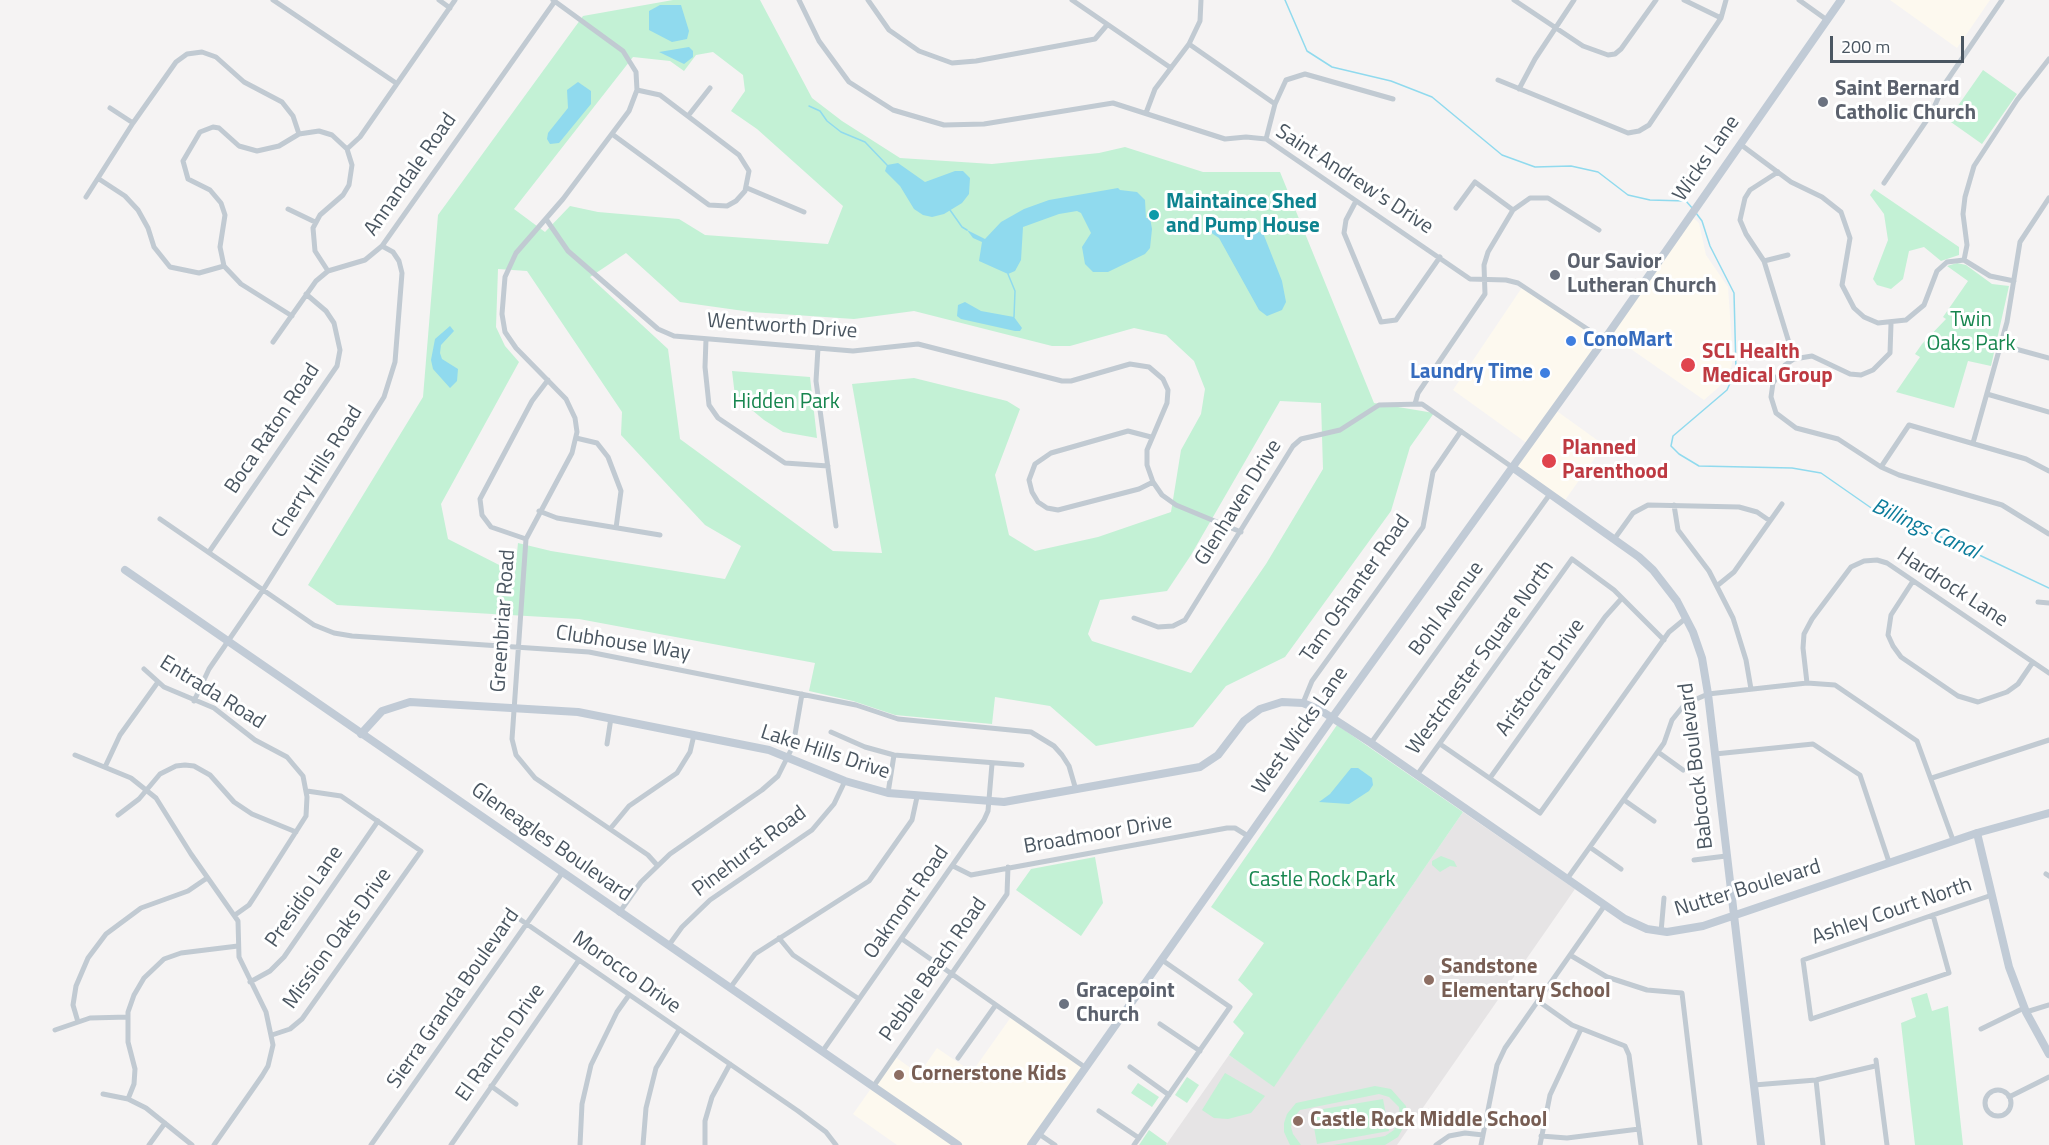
<!DOCTYPE html>
<html>
<head>
<meta charset="utf-8">
<style>
	body { margin:0 }
	#map { position:relative; width:2049px; height:1145px; overflow:hidden; background:#f5f3f3; font-family:"Titillium Web",sans-serif }
	canvas { display:block }
	.scale { position:absolute; left:1830px; top:36px; width:134px; height:27px; box-sizing:border-box; border:3px solid #4a5661; border-top:0; padding-left:8px; font-size:18px; line-height:21px; white-space:nowrap; color:#4a5661; -webkit-text-stroke:4px #fff; paint-order:stroke }
</style>
</head>
<body>
<div id="map">
<canvas width="2049" height="1145"></canvas>
<div class="scale">200 m</div>
</div>
<script>
const ctx = document.querySelector('canvas').getContext('2d');
ctx.lineJoin = 'round';
function paint(path, color) { ctx.fillStyle = color; ctx.fill(path, 'evenodd'); }
const toPath = rows => new Path2D(rows.map(r => 'M' + r).join(''));
function stroke(path, color, width, dash) { ctx.strokeStyle = color; ctx.lineWidth = width; ctx.lineCap = dash ? 'butt' : 'round'; ctx.setLineDash(dash || []); ctx.stroke(path); }
function label(font, color, halo, rows, align = 'center') {
  ctx.font = font + ' "Titillium Web",sans-serif'; ctx.lineWidth = 6; ctx.setLineDash([]); ctx.textBaseline = 'middle'; ctx.strokeStyle = halo; ctx.fillStyle = color; for (const [text, x, y, turn = 0] of rows) {
    ctx.save(); ctx.translate(x, y); ctx.rotate((+turn || 0) * Math.PI / 180); ctx.textAlign = isNaN(turn) ? turn : align; if (halo) ctx.strokeText(text, 0, 0); ctx.fillText(text, 0, 0); ctx.restore();
  }
}
paint(toPath([
	[1890,0,1990,0,1957,48],
	[1690,215,1699,223,1706,255,1728,287,1733,359,1730,371,1719,387,1704,400,1608,333],
	[1523,286,1604,340,1554,409,1604,445,1563,503,1512,467,1528,444,1453,390],
	[1011,1017,1086,1068,1031,1145,897,1145,853,1114,894,1056,919,1074,937,1048,972,1072]
]), '#fdf9ef');
paint(toPath([
	[1463,812,1575,889,1397,1145,1166,1145,1229,1055,1274,1086]
]), '#e6e4e5');
paint(toPath([
	[673,0,760,0,812,98,842,121,900,158,992,164,1099,153,1125,147,1203,172,1280,172,1374,403,1434,413,1410,447,1391,511,1285,657,1226,686,1193,727,1096,746,1050,706,995,697,992,724,895,715,853,701,809,691,815,663,579,619,337,605,308,585,423,397,438,215,583,16],
	[713,52,743,75,745,91,731,111,757,129,843,206,828,244,705,235,679,219,598,212,570,206,545,232,514,209,633,57,670,61,684,71,696,55],
	[626,253,680,302,751,312,854,319,914,311,1052,346,1070,346,1134,328,1166,335,1194,361,1205,389,1201,414,1181,450,1171,512,1098,537,1035,551,1009,535,995,475,1020,409,1007,401,914,378,852,384,882,553,833,551,680,439,668,349,590,277],
	[498,269,527,271,622,412,621,435,705,525,741,546,725,579,551,551,518,543,515,573,448,539,441,504,519,362,505,346,496,327],
	[1280,401,1321,403,1323,469,1266,564,1191,673,1092,641,1088,634,1100,600,1167,591,1191,555],
	[1983,70,2017,94,1982,144,1948,120],
	[1874,189,1959,247,1959,255,1941,261,1924,247,1909,251,1903,279,1891,289,1877,285,1873,279,1888,240,1884,214,1870,195],
	[1957,263,1966,265,1992,284,2009,286,1991,366,1968,361,1954,408,1896,392,1920,357,1915,354,1922,344,1946,319,1943,317,1968,281,1947,266],
	[732,371,810,377,817,438,783,432,764,420,735,396],
	[1337,725,1463,812,1274,1087,1229,1055,1244,1033,1233,1022,1253,994,1238,980,1264,943,1211,907],
	[1441,856,1454,861,1457,867,1450,866,1440,872,1432,865,1432,861],
	[1095,857,1103,903,1081,936,1016,890,1031,869],
	[1927,993,1932,1011,1948,1006,1963,1145,1915,1145,1901,1023,1916,1017,1911,998],
	[1225,1073,1265,1096,1251,1113,1228,1119,1214,1118,1202,1110],
	[1187,1077,1199,1085,1187,1103,1175,1095],
	[1138,1083,1159,1097,1152,1107,1131,1093],
	[1375,1086,1391,1089,1406,1106,1407,1121,1398,1137,1385,1145,1333,1145,1385,1136,1394,1130,1400,1119,1399,1107,1389,1097,1379,1094,1300,1110,1294,1117,1291,1127,1293,1134,1301,1145,1290,1145,1284,1132,1284,1123,1287,1114,1296,1103],
	[1383,1099,1389,1131,1317,1144,1311,1111],
	[1149,1130,1167,1143,1166,1145,1139,1145]
]), '#c3f1d5');
paint(toPath([
	[660,5,681,5,689,31,687,39,672,42,649,30,649,11],
	[689,47,693,51,693,57,684,64,659,52],
	[578,82,591,91,591,104,559,143,550,144,547,139,548,133,568,108,567,90],
	[898,163,925,182,955,171,963,171,970,178,969,194,962,203,944,214,932,217,923,215,914,209,900,186,885,171,887,165],
	[1118,188,1120,190,1137,192,1145,200,1146,218,1150,218,1152,229,1150,248,1145,254,1108,272,1093,272,1085,264,1082,247,1091,233,1081,213,1077,211,1059,214,1023,227,1021,260,1015,271,1008,274,979,261,982,242,973,238,967,230,985,239,1001,222,1024,209,1049,200],
	[1212,229,1238,235,1250,230,1263,233,1282,281,1286,302,1282,310,1267,316,1259,310,1219,238,1210,232],
	[965,302,981,311,1014,317,1022,328,1020,331,1015,331,961,319,957,316,958,305],
	[450,326,454,331,441,345,440,353,442,359,458,369,457,381,450,388,433,369,431,360,435,339],
	[1351,768,1358,768,1372,778,1373,785,1369,791,1349,804,1319,802,1330,794]
]), '#90daee');
stroke(toPath([
	[1285,0,1307,51,1332,67,1391,81,1432,97,1502,155,1535,167,1571,166,1598,172,1628,195,1650,200,1686,201,1693,209],
	[809,106,820,111,827,121,841,132,865,142,887,165],
	[950,210,962,227,967,230],
	[1696,213,1702,221,1710,246,1734,293,1736,370,1727,390,1673,436,1671,446,1679,454,1699,466,1792,468,1821,473,1877,512,1937,535,2049,588],
	[1008,274,1015,291,1014,317]
]), '#90daee', 1.5);
stroke(toPath([
	[273,0,396,83],
	[439,0,450,8],
	[553,0,623,51,636,72,637,90,629,111,563,199,516,253,505,277,502,314,505,332,516,348,566,399,575,418,577,432,572,453,526,539,512,739,516,755,535,778,648,855,657,865],
	[799,0,819,41,849,82,893,110,944,125,984,124,1113,103,1225,139,1246,137,1266,139,1470,279,1506,280,1518,283,1604,340],
	[868,0,889,30,919,51,952,63,976,61,1095,39,1107,25],
	[1072,0,1171,68],
	[1514,0,1583,46,1608,55,1615,54,1621,49,1656,0],
	[1684,0,1721,18],
	[1799,0,1827,20],
	[1189,44,1275,104,1266,139],
	[1498,80,1628,133,1639,131,1649,125,1721,18,1726,0],
	[1519,89,1535,59,1574,0],
	[1275,104,1286,80,1305,74,1393,99],
	[110,108,133,123],
	[1146,113,1155,89,1189,44,1200,21,1201,0],
	[688,116,710,88],
	[612,134,709,205,727,206,736,201,745,191,749,171,739,155,660,95,637,90],
	[1740,144,1791,182,1822,197,1841,212,1850,238,1842,285,1854,308,1864,317,1878,323,1906,320,1924,305,1937,271,1947,262,1964,260,1990,276,2014,281],
	[347,149,360,137,455,0],
	[1778,172,1750,190,1745,198,1740,220,1746,234,1764,261,1794,359],
	[99,179,125,196,138,210,148,228,154,247,170,267,199,273,224,266],
	[1884,183,1931,114,1944,85,2002,0],
	[747,188,804,212],
	[86,197,133,123,176,62,187,54,202,52,216,57,244,82,282,102,293,116,299,134],
	[1356,201,1346,220,1344,233,1381,322,1396,320,1440,257],
	[1456,208,1475,182,1513,210],
	[288,209,315,222],
	[546,219,568,251,658,329,674,336,853,351,918,344,1062,381,1071,381,1130,364,1149,367,1163,379,1168,390,1167,403,1147,450,1147,465,1153,482,1162,495,1176,505,1241,532],
	[1964,260,1967,245,1963,214,1965,197,1974,166,2017,100,2049,59],
	[1764,261,1788,255],
	[292,316,241,284,224,266,220,247,225,215,221,203,210,190,188,179,183,161,200,132,213,127,219,128,239,146,257,151,279,146,299,134,319,131,332,135,347,149,352,165,349,185,343,195,320,215,313,228,315,251,328,271],
	[1891,324,1890,353,1873,370,1861,375,1850,374,1812,356,1794,359,1785,365,1773,383,1771,397,1776,413,1796,428,1838,439,1881,467,1909,425,2026,459,2049,471],
	[706,339,705,367,709,405,718,418,785,463,828,466],
	[273,342,316,281,328,271,365,260,382,246,555,1],
	[2001,345,2049,358],
	[818,348,816,381,836,526],
	[1987,394,2049,412],
	[1415,404,1418,393,1485,294,1484,265,1488,252,1513,210,1530,198,1548,198,1599,230],
	[1151,437,1128,431,1051,453,1035,464,1029,480,1032,492,1038,502,1047,508,1058,510,1139,489,1153,482],
	[576,438,597,443,608,457,621,491,616,528],
	[1973,443,2007,322,2020,242,2049,198],
	[1881,467,1899,475,2002,505,2049,534],
	[1674,505,1678,530,1709,571,1733,618,1746,660,1751,689],
	[539,511,557,518,660,535],
	[160,519,314,625,334,633,352,636,589,652,856,705,898,719,1031,732,1054,746,1062,755,1069,766,1076,790],
	[1615,538,1633,513,1648,505,1739,507,1757,512,1770,521],
	[526,539,491,527,482,515,480,499,532,401,548,380],
	[209,552,337,366,340,350,334,323,326,311,306,294],
	[1913,581,1891,615,1888,635,1893,646,1901,657,1958,696,1978,702,2007,692,2018,684,2033,662],
	[1718,585,1734,572,1782,504],
	[2038,602,2049,603],
	[1134,618,1158,627,1173,626,1185,620,1293,446,1301,439,1340,430,1379,405,1422,404,1512,467],
	[144,669,164,687,214,708,255,740,287,757,303,776,307,797,306,816,255,896,249,905,235,915],
	[1807,683,1803,648,1804,634,1812,619,1851,567,1864,561,1877,560,1887,563,2049,673],
	[194,701,209,669,263,590,384,397,395,362,402,273,399,261,393,252,382,246],
	[1303,703,1312,681,1423,527,1433,472,1461,431],
	[831,732,865,747,894,755,1022,765],
	[1371,743,1550,494],
	[607,744,611,718],
	[1440,744,1540,813,1669,632,1686,618],
	[1658,752,1683,770],
	[1715,754,1813,744,1860,775,1889,862],
	[75,755,131,778,156,798,191,854,238,921,239,957,266,1012,273,1045,268,1066,262,1076,214,1145],
	[105,767,120,735,158,682],
	[1417,775,1572,559,1614,590,1664,640],
	[1490,778,1605,617,1622,598],
	[1932,778,2049,740],
	[888,793,894,755],
	[1624,800,1654,821],
	[118,815,139,799,160,774,176,766,185,765,194,766,210,775,234,802,252,814,296,832],
	[610,829,629,806,677,773,690,752,694,735],
	[1591,848,1621,869],
	[1694,860,1726,856],
	[953,866,971,875,1227,828,1235,828,1248,836],
	[2046,874,2049,876],
	[1567,879,1664,743,1672,720,1685,704,1708,694,1807,683,1835,685,1917,741,1953,840],
	[505,909,798,1111,826,1132,836,1145],
	[619,913,641,882,670,854,762,790,778,776,793,746,802,694],
	[1933,915,1949,973,1811,1019,1803,960,1933,915,1992,895],
	[1661,932,1664,898],
	[779,938,793,955,859,999],
	[902,939,1086,1068],
	[669,945,682,927,710,900,812,830,834,804,845,781],
	[1570,955,1607,977,1647,990,1682,993,1700,1145],
	[250,982,270,971,284,957,378,821],
	[730,988,755,954,869,881,912,820,917,797],
	[1538,1001,1572,1025,1625,1046,1629,1055,1641,1145],
	[2026,1012,2049,1005],
	[78,1022,73,1005,76,986,88,958,106,934,141,908,188,891,207,878],
	[1160,1024,1200,1051],
	[1981,1029,2024,1008],
	[55,1030,90,1018,128,1017],
	[272,1035,290,1029,302,1019,421,851,341,796,307,791],
	[822,1052,984,820,988,811,992,764],
	[958,1058,995,1006],
	[1876,1060,1887,1145],
	[1130,1067,1169,1095],
	[1816,1080,1823,1145],
	[1754,1085,1816,1080,1875,1066],
	[491,1086,516,1104],
	[873,1087,1007,894,1008,867],
	'1985 1103a13 13 0 1 1 26 0a13 13 0 1 1-26 0Z',
	[103,1094,128,1099,146,1108,192,1145],
	[2009,1097,2049,1077],
	[128,1099,134,1084,135,1069,128,1042,128,1012,134,995,144,978,164,959,181,953,238,946],
	[1099,1111,1139,1138],
	[1039,1134,1055,1145],
	[1541,1136,1567,1138,1639,1129],
	[149,1145,165,1123],
	[371,1145,563,872],
	[451,1145,579,960],
	[580,1145,582,1104,591,1065,617,1012,629,995],
	[643,1145,646,1108,656,1068,679,1030],
	[705,1145,705,1121,712,1097,730,1064],
	[1134,1145,1230,1007,1162,960],
	[1436,1145,1449,1136,1465,1133,1483,1135],
	[1481,1145,1497,1065,1505,1048,1605,905],
	[1540,1145,1550,1095,1581,1029]
]), '#c1cad2', 5);
stroke(toPath([
	[1512,467,1639,557,1653,570,1677,601,1693,632,1702,658,1708,694,1761,1145],
	[125,570,958,1145],
	[361,734,382,711,410,702,578,712,769,750,845,781,888,793,1004,802,1200,767,1218,755,1244,721,1260,709,1282,702,1303,703,1320,710,1371,743,1625,919,1647,929,1667,932,1703,926,1977,833,2049,813],
	[1977,833,2009,967,2026,1012,2049,1054],
	[1031,1145,1332,718,1604,340,1841,0]
]), '#c1cbd6', 8);
for (const [x, y, r, color] of [
	[1823,102,6,"#6b7280"],
	[1154,215,6,"#0f9aa8"],
	[1555,275,6,"#6b7280"],
	[1571,341,6,"#3f7fe0"],
	[1688,365,8,"#e0444e"],
	[1545,373,6,"#3f7fe0"],
	[1549,461,8,"#e0444e"],
	[1429,980,6,"#8d6e63"],
	[1064,1004,6,"#6b7280"],
	[899,1075,6,"#8d6e63"],
	[1298,1121,6,"#8d6e63"]
]) { const dot = new Path2D(); dot.arc(x, y, r, 0, 2 * Math.PI); ctx.fillStyle = color; ctx.fill(dot); stroke(dot, '#fff', 2); }
label('bold 21px', '#5b616d', '#fff', [
	["Saint Bernard",1835,90],
	["Catholic Church",1835,114],
	["Our Savior",1567,263],
	["Lutheran Church",1567,287],
	["Gracepoint",1076,992],
	["Church",1076,1016]
], 'left');
label('21px', '#4a5661', '#fff', [
	["Wicks Lane",1707,159,-55],
	["Annandale Road",411,175,-55],
	["Saint Andrew's Drive",1354,180,33],
	["Wentworth Drive",782,327,4],
	["Boca Raton Road",273,429,-56],
	["Cherry Hills Road",318,472,-58],
	["Glenhaven Drive",1239,503,-58],
	["Hardrock Lane",1952,588,33],
	["Tam Oshanter Road",1356,589,-55],
	["Bohl Avenue",1447,609,-54],
	["Greenbriar Road",504,621,-86],
	["Clubhouse Way",623,644,9],
	["Westchester Square North",1481,658,-54],
	["Aristocrat Drive",1541,678,-55],
	["Entrada Road",212,693,32],
	["West Wicks Lane",1301,731,-55],
	["Lake Hills Drive",825,753,18],
	["Babcock Boulevard",1697,766,-97],
	["Broadmoor Drive",1098,835,-10],
	["Gleneagles Boulevard",551,843,35],
	["Pinehurst Road",750,852,-37],
	["Nutter Boulevard",1748,889,-17],
	["Presidio Lane",305,897,-55],
	["Oakmont Road",907,903,-55],
	["Ashley Court North",1892,912,-19],
	["Mission Oaks Drive",338,939,-54],
	["Pebble Beach Road",934,970,-55],
	["Morocco Drive",626,973,35],
	["Sierra Granda Boulevard",454,999,-55],
	["El Rancho Drive",501,1043,-55]
]);
label('bold 21px', '#0d838f', '#fff', [
	["Maintaince Shed",1166,203],
	["and Pump House",1166,227]
], 'left');
label('21px', '#17864f', '#fff', [
	["Twin",1971,321],
	["Oaks Park",1971,345],
	["Hidden Park",786,403],
	["Castle Rock Park",1322,881]
]);
label('bold 21px', '#366cbe', '#fff', [
	["ConoMart",1583,341],
	["Laundry Time",1533,373,"right"]
], 'left');
label('bold 21px', '#be3a42', '#fff', [
	["SCL Health",1702,353],
	["Medical Group",1702,377],
	["Planned",1562,449],
	["Parenthood",1562,473]
], 'left');
label('bold 21px', '#785e54', '#fff', [
	["Sandstone",1441,968],
	["Elementary School",1441,992],
	["Cornerstone Kids",911,1075],
	["Castle Rock Middle School",1310,1121]
], 'left');
label('italic 22px', '#0c7c9b', '#fff', [
	["Billings Canal",1925,530,25]
]);
</script>
</body>
</html>
